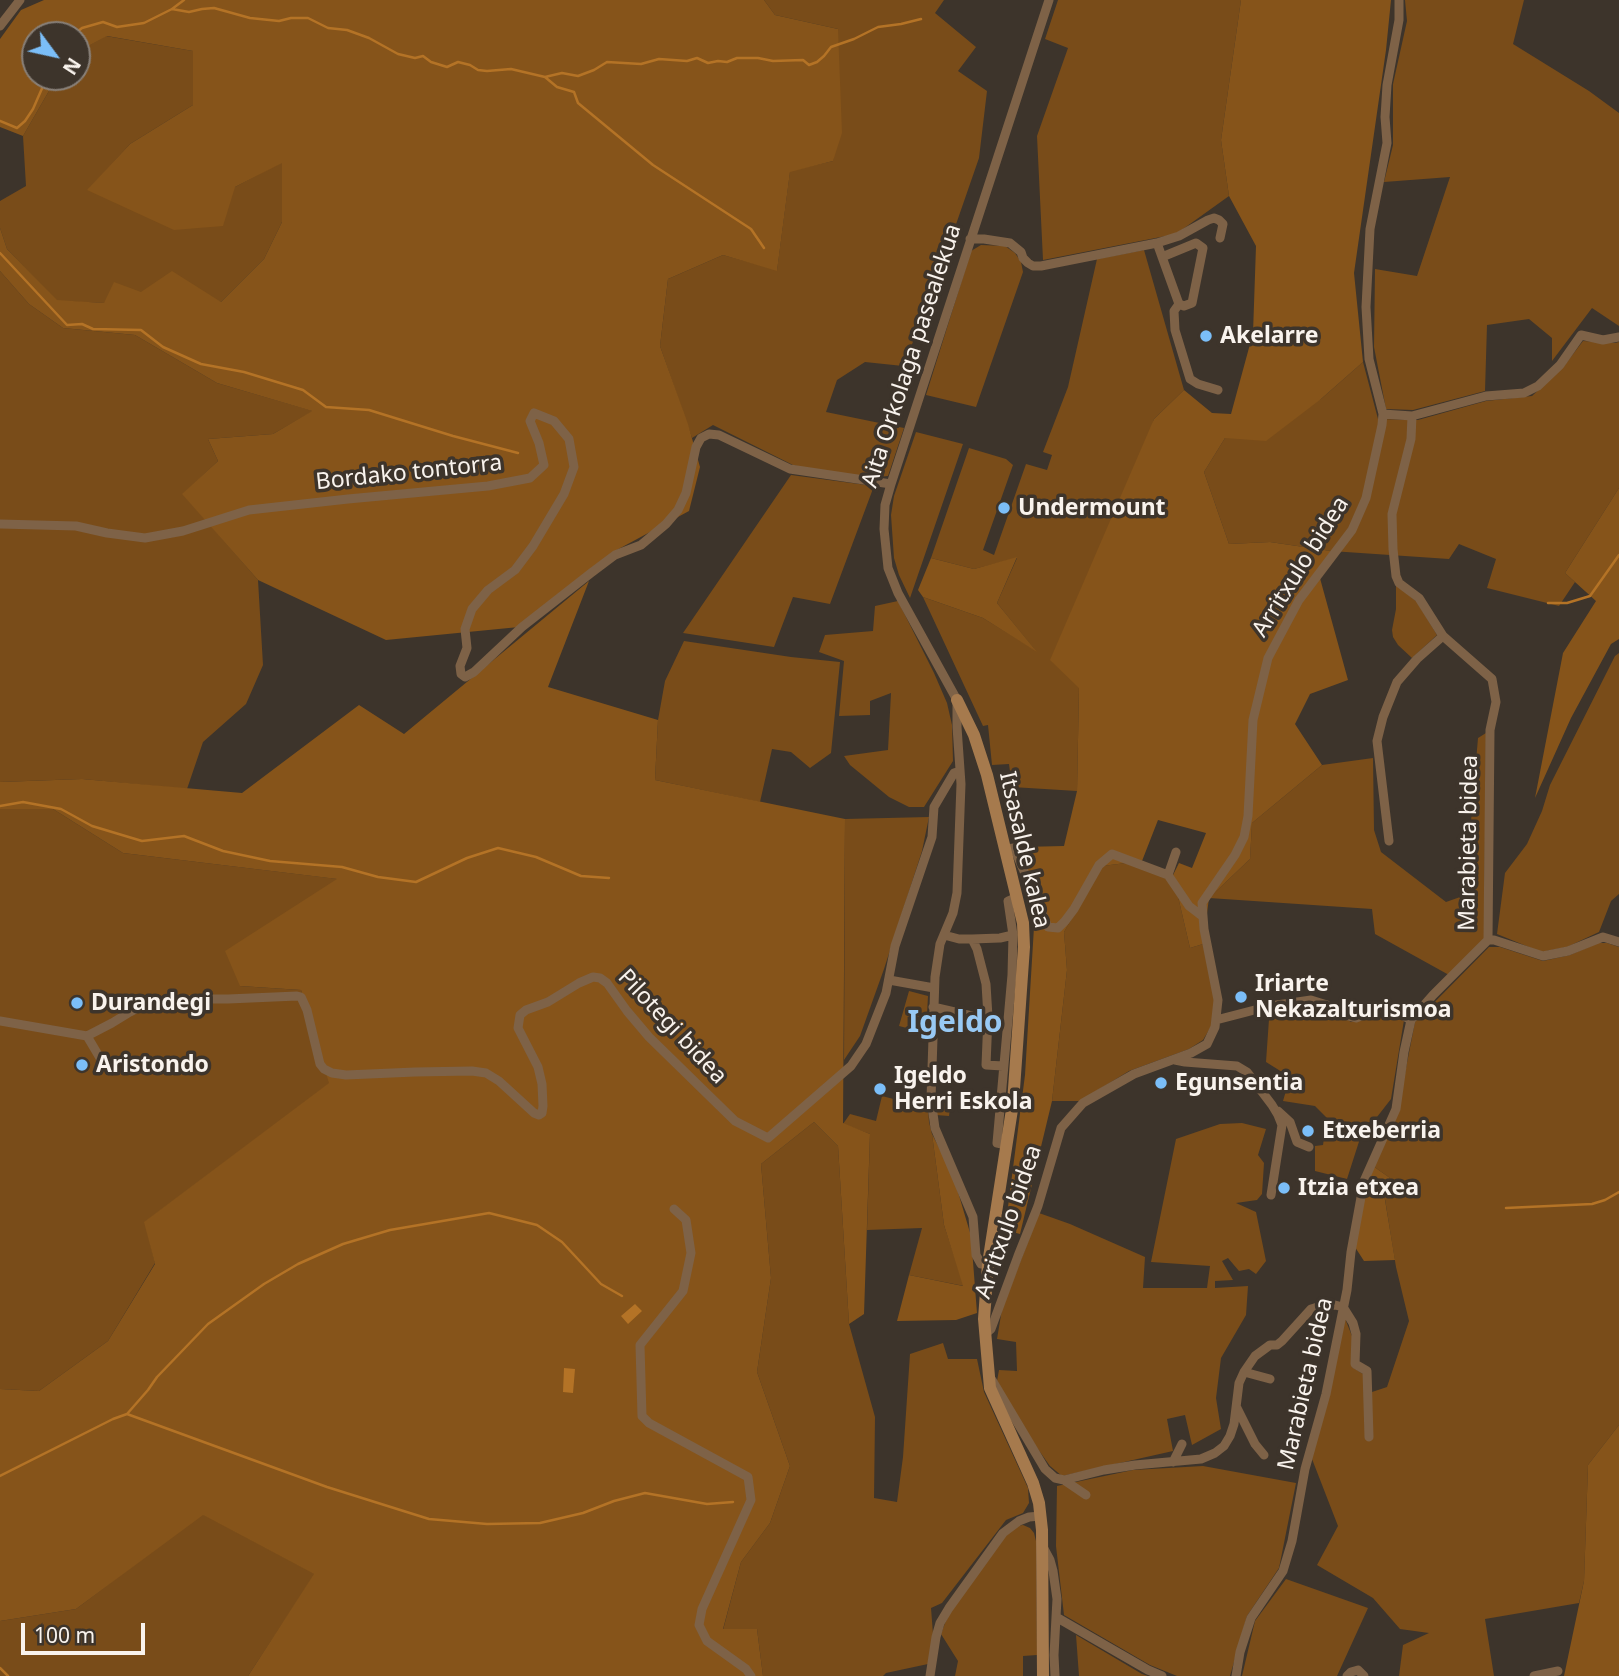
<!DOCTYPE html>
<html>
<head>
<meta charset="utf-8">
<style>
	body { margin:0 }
	#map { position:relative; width:1619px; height:1676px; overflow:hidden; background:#3d342b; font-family:"Noto Sans",sans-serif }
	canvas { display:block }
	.north { position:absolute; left:21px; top:21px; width:70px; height:70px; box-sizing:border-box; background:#3d342b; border:2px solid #888079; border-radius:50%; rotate:123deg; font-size:19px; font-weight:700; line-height:28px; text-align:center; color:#f9f3ed }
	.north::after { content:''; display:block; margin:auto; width:24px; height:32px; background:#7bbef8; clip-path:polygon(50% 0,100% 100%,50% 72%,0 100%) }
	.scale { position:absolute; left:21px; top:1623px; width:124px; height:32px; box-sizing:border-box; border:4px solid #f9f3ed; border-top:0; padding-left:9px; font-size:21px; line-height:24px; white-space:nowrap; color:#f9f3ed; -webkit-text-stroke:5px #3d342b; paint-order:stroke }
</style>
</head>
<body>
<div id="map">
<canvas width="1619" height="1676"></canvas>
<div class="north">N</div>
<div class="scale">100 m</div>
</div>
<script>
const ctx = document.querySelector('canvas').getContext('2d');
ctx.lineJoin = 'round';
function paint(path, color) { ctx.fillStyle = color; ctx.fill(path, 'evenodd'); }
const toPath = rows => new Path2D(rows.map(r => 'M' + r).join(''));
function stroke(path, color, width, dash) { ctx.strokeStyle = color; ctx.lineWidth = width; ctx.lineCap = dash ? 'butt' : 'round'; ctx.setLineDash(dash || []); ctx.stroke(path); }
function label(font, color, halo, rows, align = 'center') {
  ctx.font = font + ' "Noto Sans",sans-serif'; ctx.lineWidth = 7; ctx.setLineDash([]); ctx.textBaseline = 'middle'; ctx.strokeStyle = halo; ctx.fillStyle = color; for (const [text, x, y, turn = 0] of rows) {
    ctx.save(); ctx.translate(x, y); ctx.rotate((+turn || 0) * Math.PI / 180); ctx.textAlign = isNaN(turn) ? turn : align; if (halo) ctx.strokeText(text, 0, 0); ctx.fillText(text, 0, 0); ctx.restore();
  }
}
paint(toPath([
	[764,0,944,0,935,13,976,47,958,71,987,91,979,158,927,308,903,366,865,362,837,380,826,412,904,428,888,476,868,478,814,470,793,465,713,425,692,438,660,346,668,279,723,255,777,270,790,171,833,161,838,29,775,15],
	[1058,0,1241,0,1221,140,1229,196,1176,234,1043,260,1037,136,1068,48,1045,39],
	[1405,0,1524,0,1513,44,1589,91,1619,113,1619,326,1592,308,1552,361,1552,338,1529,319,1487,325,1485,391,1413,410,1386,409,1374,347,1375,269,1417,276,1450,177,1384,182,1393,145,1393,84,1407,21],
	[106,36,193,51,193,105,130,144,88,190,235,187,282,162,282,222,264,259,221,302,141,292,104,303,57,301,7,249,0,228,0,201,26,186,23,136,57,77,77,77,77,52],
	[981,245,1005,246,1015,253,1021,262,1023,272,976,407,926,395,971,251],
	[1144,250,1184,390,1154,419,1079,688,1077,791,1012,787,1009,764,992,765,988,725,983,726,923,597,983,618,1035,650,997,603,1017,558,974,569,931,558,969,448,1006,459,1013,465,983,550,994,555,1026,464,1047,470,1052,455,1043,452,1068,387,1097,259],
	[0,271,29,304,63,328,135,335,217,383,313,411,273,434,208,439,218,461,183,494,258,580,263,665,246,704,203,742,187,789,82,779,0,782],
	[1583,341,1615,343,1619,342,1619,488,1565,573,1575,582,1559,606,1487,588,1496,559,1459,544,1449,559,1331,551,1270,542,1229,544,1204,472,1225,438,1321,399,1363,362,1378,419,1418,420,1486,401,1532,396,1564,366],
	[916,432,963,444,910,598,899,575,894,558,891,515,894,496],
	[791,475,874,486,830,604,793,597,774,647,683,633],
	[1396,584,1417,602,1437,635,1412,658,1398,645,1393,637,1392,630,1396,609],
	[898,601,934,673,947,703,952,725,953,761,924,807,909,807,889,797,850,765,844,756,888,750,891,693,870,701,870,715,839,716,844,661,819,652,825,635,873,631,875,606],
	[684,641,791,657,840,662,831,753,810,768,791,752,772,749,760,802,655,780,658,720,665,681],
	[1619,653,1619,894,1611,901,1599,932,1567,947,1541,952,1497,934,1505,873,1527,844,1542,811,1550,785,1615,656],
	[1486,733,1484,939,1449,975,1375,934,1372,909,1209,898,1250,859,1252,823,1322,765,1373,758,1374,830,1381,852,1446,902,1463,896,1464,854,1469,845,1478,738],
	[0,809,53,809,123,853,338,879,240,986,301,990,330,1083,145,1222,155,1263,108,1341,39,1391,0,1389],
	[929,817,922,851,884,969,860,1036,844,1060,845,819],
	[1142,861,1173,875,1190,948,1203,944,1215,1000,1212,1025,1203,1040,1189,1049,1129,1071,1080,1101,1052,1101,1067,970,1064,932,1102,866],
	[1598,943,1607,943,1619,947,1619,1425,1588,1465,1584,1581,1579,1603,1485,1619,1494,1676,1399,1676,1403,1645,1429,1633,1400,1629,1373,1598,1317,1565,1338,1526,1312,1459,1344,1316,1352,1336,1352,1367,1363,1374,1372,1392,1387,1387,1409,1321,1396,1267,1383,1187,1390,1178,1373,1166,1398,1109,1415,1022,1489,947,1500,947,1543,961,1570,955],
	[909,991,928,996,926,1033,899,1026],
	[1306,1003,1325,1006,1351,1022,1368,1016,1404,1020,1391,1099,1377,1117,1364,1126,1347,1179,1315,1171,1315,1146,1323,1145,1327,1118,1315,1106,1283,1101,1290,1077,1266,1062,1269,1019,1258,1012],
	[882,1096,928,1108,929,1122,932,1134,944,1225,964,1286,909,1275,922,1228,867,1230,870,1134,843,1124,850,1114,876,1121],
	[937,1099,951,1100,949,1116,936,1115],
	[814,1122,838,1146,849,1324,875,1417,874,1498,897,1502,903,1457,910,1354,943,1343,948,1359,977,1359,984,1392,1028,1488,1029,1503,1023,1513,1006,1520,942,1603,931,1608,933,1634,928,1664,886,1673,883,1676,763,1676,757,1629,723,1630,741,1562,770,1523,790,1466,757,1372,771,1278,761,1164],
	[1242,1123,1266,1129,1258,1155,1264,1163,1262,1194,1257,1200,1236,1203,1256,1212,1266,1261,1256,1274,1249,1269,1239,1271,1228,1258,1222,1261,1233,1280,1215,1281,1215,1288,1248,1286,1246,1315,1221,1358,1216,1398,1221,1429,1192,1445,1185,1415,1167,1419,1173,1451,1062,1476,1050,1466,1030,1438,997,1381,999,1370,1017,1371,1016,1342,997,1339,1002,1309,1039,1213,1070,1224,1145,1257,1143,1288,1207,1288,1210,1266,1151,1262,1176,1139,1220,1124],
	[1203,1466,1296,1483,1279,1568,1247,1616,1230,1676,1177,1676,1150,1665,1064,1615,1056,1546,1057,1486,1133,1470],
	[202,1514,315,1574,248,1676,0,1676,0,1621,76,1609],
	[1023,1525,1030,1528,1034,1533,1036,1541,1037,1655,1023,1656,1023,1676,955,1676,958,1661,941,1634,945,1623,953,1607,1004,1537,1017,1526],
	[1286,1579,1368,1608,1337,1676,1242,1676,1255,1621],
	[1076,1635,1142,1674,1148,1676,1079,1676]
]), '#794c19');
paint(toPath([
	[44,0,764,0,775,15,838,29,842,133,833,161,790,172,777,271,723,255,668,279,660,346,688,424,700,467,689,511,613,552,519,627,386,640,258,580,182,494,218,461,208,439,273,434,312,411,217,383,135,335,63,328,29,304,0,271,0,228,7,249,57,300,104,303,114,282,141,292,172,271,221,302,264,259,282,222,282,163,235,187,223,226,174,230,87,190,130,144,193,105,193,51,107,36,77,52,77,35,35,35,35,77,57,77,23,136,0,127,0,39,21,10],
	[1241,0,1391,0,1386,50,1354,273,1363,362,1321,399,1266,441,1225,438,1204,472,1229,544,1270,542,1331,551,1318,571,1348,680,1310,694,1295,724,1322,765,1252,823,1250,859,1209,898,1203,944,1190,948,1173,875,1179,863,1192,868,1206,833,1158,820,1142,861,1102,866,1064,932,1067,970,1052,1101,1020,1234,1005,1230,1025,1075,1034,927,1022,847,1064,846,1077,791,1079,688,1050,660,1154,419,1184,390,1212,413,1231,414,1253,333,1256,246,1229,196,1221,140],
	[1619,488,1619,639,1611,644,1571,718,1535,798,1563,653,1596,601,1565,573],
	[1017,557,997,603,1037,652,983,618,923,597,918,590,931,558,974,569],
	[589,581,548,687,658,720,655,780,845,819,843,1123,870,1134,864,1314,849,1324,838,1146,814,1122,761,1164,771,1278,757,1372,790,1466,770,1523,741,1562,723,1629,757,1629,763,1676,248,1676,314,1574,203,1515,76,1609,0,1621,0,1389,39,1391,108,1341,155,1264,144,1222,329,1083,301,990,240,986,225,951,337,879,123,853,53,809,0,809,0,782,82,779,242,793,359,705,404,734],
	[932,1134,953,1175,971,1236,977,1313,956,1320,897,1321,909,1275,963,1286,944,1225],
	[1373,1166,1390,1178,1383,1188,1395,1260,1364,1261,1353,1244,1366,1182],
	[1619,1425,1619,1676,1564,1676,1584,1581,1588,1465]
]), '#86541a');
paint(toPath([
	[635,1304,642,1311,628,1324,621,1316],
	[564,1368,575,1369,573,1393,563,1392]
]), '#b47326');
stroke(toPath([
	[172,9,189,12,202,9,214,8,250,18,279,21,291,18,308,18,328,28,347,30,369,38,398,54,415,58,423,56,431,62,447,67,458,62,470,65,478,70,487,71,511,69,545,77,562,73,578,76,594,70,607,62,641,64,659,59,687,61,697,58,708,63,718,61,727,62,737,58,758,58,773,61,803,60,809,65,817,62,824,56,831,47,854,39,878,27,901,24,921,19],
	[73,35,82,28,103,22,117,27,144,23,172,9,184,0],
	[545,77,557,87,574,92,578,103,653,165,751,229,764,248],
	[0,121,17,128,25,121,33,109,47,77],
	[0,253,67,325,82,324,93,329,141,330,163,347,201,364,244,372,303,390,326,407,369,410,453,436,518,453],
	[1548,603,1567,603,1590,596,1619,555],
	[0,806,23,802,61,809,92,826,142,841,184,836,223,851,270,861,342,867,378,877,416,882,467,858,498,848,536,857,581,876,609,878],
	[1506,1208,1592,1204,1605,1200,1619,1192],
	[127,1414,327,1487,429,1519,487,1524,540,1523,583,1513,614,1501,645,1493,707,1504,733,1502],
	[127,1414,148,1390,157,1377,208,1324,264,1284,298,1264,343,1244,390,1230,489,1213,537,1225,562,1242,601,1284,622,1296],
	[0,1476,113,1419,127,1414],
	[0,1668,8,1676]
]), '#b47326', 2.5);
stroke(toPath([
	[0,26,20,0],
	[970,239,984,239,1010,243,1021,252,1023,258,1028,263,1033,266,1041,266,1157,243,1179,236,1208,220,1214,218,1219,220,1223,224,1220,238],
	[1157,243,1179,304,1174,311,1175,330,1190,379,1198,384,1218,390],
	[1162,257,1196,243,1203,248,1192,303,1184,306,1179,304],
	[1383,414,1412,416,1486,396,1524,393,1538,386,1560,365,1581,335,1603,340,1619,337],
	[0,524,76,526,107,533,145,538,183,531,249,510,348,499,488,486,530,478,544,465,539,443,530,421,534,413,554,421,569,439,574,467,564,494,533,546,515,570,488,590,472,609,465,629,467,648,460,666,461,674,465,677,474,672,522,627,591,573,615,555,641,545,666,524,678,510,686,493,696,447,701,438,709,434,719,435,790,469,891,484],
	[1389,841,1377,741,1383,717,1397,682,1417,659,1443,636],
	[1005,849,1014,848,1048,927,1058,928,1065,921,1074,909,1099,865,1112,854,1168,875,1189,906,1202,916],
	[1168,875,1176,852],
	[972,939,1000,938,1013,935],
	[1488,940,1494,940,1543,956,1568,951,1603,937,1619,942],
	[889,980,934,988],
	[933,1007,972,1016,988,1017,986,984,977,949,972,939,959,939,944,935],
	[996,1020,988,1017,986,1065,1003,1066],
	[1216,1020,1270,1006,1311,1000,1327,1005,1344,1015,1356,1018,1383,1007,1391,1009,1411,1020],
	[0,1021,87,1036,112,1023,130,1012,143,1005,156,1002,200,999,228,999,297,996,301,997,307,1010,320,1064,324,1069,332,1073,346,1075,415,1072,472,1071,486,1073,499,1081,534,1113,539,1115,542,1113,543,1106,542,1084,538,1067,518,1028,520,1015,526,1010,548,1002,579,983,593,977,600,978,607,983,627,1011,649,1037,735,1121,768,1138,851,1066,866,1044,886,993,895,946,932,837,934,807,954,773,960,771],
	[87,1036,103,1063],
	[1175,1060,1185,1062,1237,1066,1247,1072,1272,1105,1278,1115,1282,1125,1271,1195],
	[1278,1111,1290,1122,1297,1142,1309,1147],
	[1007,1145,997,1143,1012,975,1013,935,1008,901,1017,897],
	[674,1209,686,1220,691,1253,683,1291,640,1345,642,1416,649,1423,748,1477,751,1500,702,1609,699,1625,707,1641,746,1669,751,1676],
	[988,1264,981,1264,976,1255,973,1217,935,1128,931,1099,935,977,940,944,953,913,957,893,961,784,957,727,957,700,898,593,888,568,884,529,885,505,891,484,1049,0],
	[985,1334,991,1329,1018,1256,1038,1206,1061,1128,1083,1103,1134,1074,1191,1053,1207,1044,1215,1027,1218,1000,1204,929,1202,903,1235,855,1244,837,1248,816,1253,720,1268,658,1299,600,1352,530,1366,498,1382,425,1383,414,1369,359,1366,307,1370,229,1387,143,1385,117,1387,85,1399,20,1399,0],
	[1244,1372,1270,1379],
	[992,1380,1045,1469,1055,1478,1064,1480,1104,1470,1135,1465,1201,1459,1215,1453,1224,1446,1230,1436,1234,1424,1239,1383,1244,1372,1255,1356,1270,1345,1277,1345,1282,1341,1311,1309,1321,1306,1335,1305,1343,1307,1353,1323,1356,1334,1355,1364,1367,1371,1369,1437],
	[1237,1408,1255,1444,1264,1455],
	[1173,1462,1182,1444],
	[1064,1480,1086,1495],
	[1043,1547,1050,1560,1053,1571,1057,1599,1056,1617],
	[930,1676,936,1637,940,1623,949,1608,1003,1533,1019,1521,1029,1517,1041,1516],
	[1055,1676,1054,1655,1056,1617,1148,1670,1162,1676],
	[1236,1676,1240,1652,1251,1618,1283,1571,1292,1541,1305,1469,1326,1394,1347,1290,1351,1252,1364,1181,1396,1109,1404,1052,1411,1020,1433,995,1488,940,1490,730,1496,702,1492,679,1443,636,1419,598,1399,583,1396,576,1393,549,1392,514,1411,439,1412,416],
	[1347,1676,1351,1672,1358,1670,1364,1676],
	[1534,1676,1558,1671]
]), '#7e6247', 9);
stroke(toPath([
	[957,700,974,735,987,775,1023,923,1024,947,1013,1103,988,1264,984,1319,990,1388,1033,1483,1039,1503,1042,1530,1043,1676]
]), '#a67a4d', 12);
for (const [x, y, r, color] of [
	[1206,336,7,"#7bbef8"],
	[1004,508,7,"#7bbef8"],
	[1241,997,7,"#7bbef8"],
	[77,1003,7,"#7bbef8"],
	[82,1065,7,"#7bbef8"],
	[1161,1083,7,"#7bbef8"],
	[880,1089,7,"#7bbef8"],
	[1308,1131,7,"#7bbef8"],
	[1284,1188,7,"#7bbef8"]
]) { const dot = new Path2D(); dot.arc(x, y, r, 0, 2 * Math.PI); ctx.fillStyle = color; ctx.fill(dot); stroke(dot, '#3d342b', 2.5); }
label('bold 23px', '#f9f3ed', '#3d342b', [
	["Akelarre",1220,336],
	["Undermount",1018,508],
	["Iriarte",1255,984],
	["Nekazalturismoa",1255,1010],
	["Durandegi",91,1003],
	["Aristondo",96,1065],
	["Igeldo",894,1076],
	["Herri Eskola",894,1102],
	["Egunsentia",1175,1083],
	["Etxeberria",1322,1131],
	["Itzia etxea",1298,1188]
], 'left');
label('23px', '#f9f3ed', '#3d342b', [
	["Aita Orkolaga pasealekua",912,356,-72],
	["Bordako tontorra",409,473,-6],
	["Arritxulo bidea",1301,567,-58],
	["Marabieta bidea",1469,843,-89],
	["Itsasalde kalea",1024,850,77],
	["Pilotegi bidea",672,1027,47],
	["Arritxulo bidea",1009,1222,-71],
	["Marabieta bidea",1306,1384,-77]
]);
label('bold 30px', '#98c9f4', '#3d342b', [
	["Igeldo",955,1023]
]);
</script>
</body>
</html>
